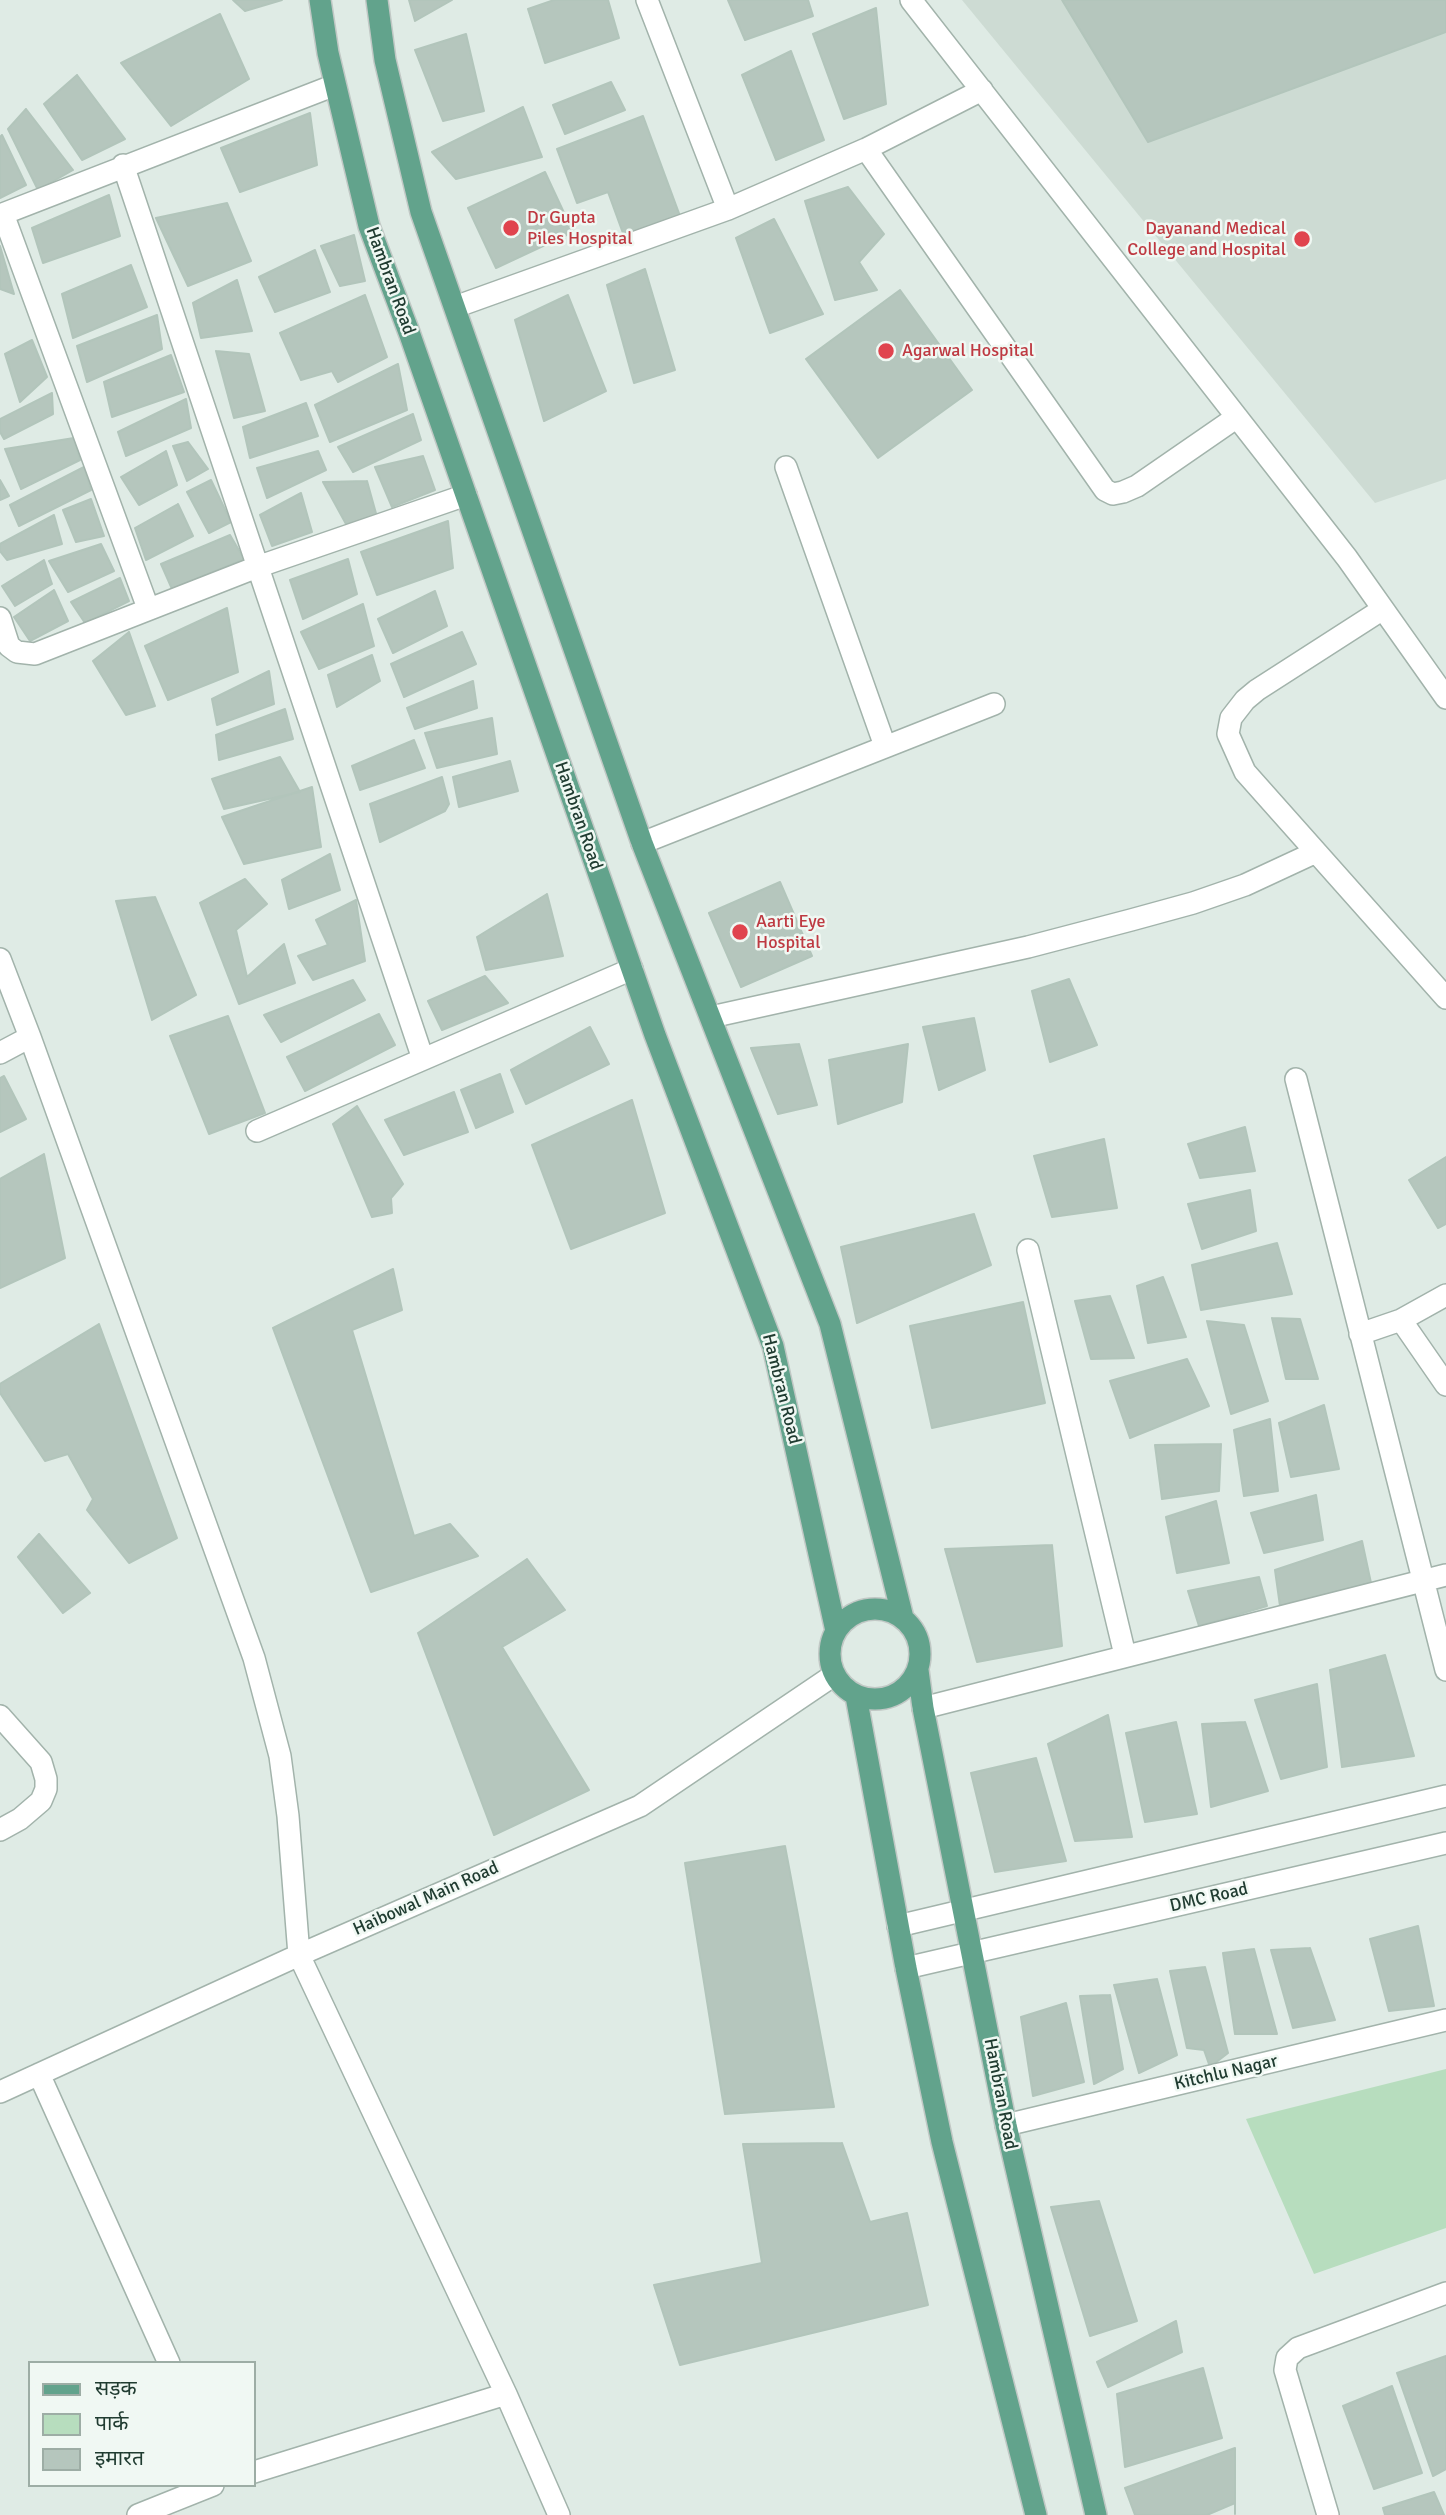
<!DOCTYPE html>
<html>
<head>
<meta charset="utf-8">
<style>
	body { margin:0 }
	#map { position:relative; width:1446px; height:2515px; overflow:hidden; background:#dfebe5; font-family:Signika,"Noto Sans Devanagari",sans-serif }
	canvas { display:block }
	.legend { position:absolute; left:28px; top:2361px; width:228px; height:126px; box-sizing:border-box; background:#f0f8f3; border:2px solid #9dada5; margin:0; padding:9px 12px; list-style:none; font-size:21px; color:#203c31 }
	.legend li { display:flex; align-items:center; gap:14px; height:35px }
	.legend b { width:35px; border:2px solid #9dada5 }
</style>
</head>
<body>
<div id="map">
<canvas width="1446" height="2515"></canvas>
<ul class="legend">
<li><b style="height:9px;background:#62a38c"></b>सड़क</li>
<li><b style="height:19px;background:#b7ddbe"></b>पार्क</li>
<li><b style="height:19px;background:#b5c6bd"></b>इमारत</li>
</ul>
</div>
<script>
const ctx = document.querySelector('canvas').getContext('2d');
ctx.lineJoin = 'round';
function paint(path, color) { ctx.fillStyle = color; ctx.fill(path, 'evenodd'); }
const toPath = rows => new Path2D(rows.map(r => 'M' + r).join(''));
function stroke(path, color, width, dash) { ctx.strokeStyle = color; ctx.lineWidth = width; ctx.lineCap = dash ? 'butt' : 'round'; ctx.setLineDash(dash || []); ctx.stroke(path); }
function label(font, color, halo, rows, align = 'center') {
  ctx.font = font + ' Signika,sans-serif'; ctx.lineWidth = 5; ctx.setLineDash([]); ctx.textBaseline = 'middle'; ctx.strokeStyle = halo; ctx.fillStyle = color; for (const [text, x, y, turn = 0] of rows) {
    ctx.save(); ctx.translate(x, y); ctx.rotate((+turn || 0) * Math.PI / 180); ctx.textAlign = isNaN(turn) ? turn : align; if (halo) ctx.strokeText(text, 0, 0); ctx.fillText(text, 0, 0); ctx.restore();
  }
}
paint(toPath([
	[962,0,1446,0,1446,479,1375,503]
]), '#cddbd3');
paint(toPath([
	[1446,2069,1446,2228,1314,2274,1246,2119]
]), '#b7ddbe');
const building = toPath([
	[233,0,282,0,245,11,233,0],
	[409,0,452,0,415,21,409,0],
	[554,0,608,0,619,38,545,63,528,9,554,0],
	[728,0,808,0,813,16,745,40,728,0],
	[1062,0,1446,0,1446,32,1148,142,1062,0],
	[876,8,886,104,844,119,813,34,876,8],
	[220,14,249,79,171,126,121,63,220,14],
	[466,34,484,111,443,121,415,50,466,34],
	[791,51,824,140,776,160,742,75,791,51],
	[77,75,125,139,82,160,44,104,77,75],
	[611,82,625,110,565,134,553,105,611,82],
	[523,107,542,157,456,179,432,152,523,107],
	[26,109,73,170,38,190,8,129,26,109],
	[310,113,317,165,240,192,221,148,310,113],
	[643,116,680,216,624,236,608,192,577,203,557,149,643,116],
	[2,135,26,185,0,198,0,137,2,135],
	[545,172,573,232,496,268,468,208,545,172],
	[848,187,884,234,859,262,877,290,835,300,805,201,848,187],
	[109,195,120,236,43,263,32,228,109,195],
	[227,203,251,261,188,286,156,218,227,203],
	[774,219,823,314,770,333,736,238,774,219],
	[354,235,365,281,340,286,321,246,354,235],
	[0,246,14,294,0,289,0,246],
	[315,250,330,292,275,312,259,277,315,250],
	[131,265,147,307,73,338,62,294,131,265],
	[645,269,675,370,634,383,607,285,645,269],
	[237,280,252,331,201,338,193,303,237,280],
	[900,290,972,390,878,458,806,359,900,290],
	[365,295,387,357,338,382,332,371,301,380,280,333,365,295],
	[568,295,606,391,544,421,515,320,568,295],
	[157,315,162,349,87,382,77,346,157,315],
	[32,340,47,377,20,402,5,354,32,340],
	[216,351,249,354,265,411,234,418,216,351],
	[171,355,184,392,112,417,104,382,171,355],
	[398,364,407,410,330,442,315,405,398,364],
	[52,393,53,414,4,439,0,432,0,419,52,393],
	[186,399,191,428,126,456,118,432,186,399],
	[306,403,318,436,250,458,243,427,306,403],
	[413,414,421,440,353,472,338,447,413,414],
	[74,438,80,460,21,489,5,449,74,438],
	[188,442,208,469,187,481,173,446,188,442],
	[166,451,177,485,139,505,121,477,166,451],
	[318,451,326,470,267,498,257,468,318,451],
	[423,456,435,490,392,507,375,467,423,456],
	[84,467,91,490,19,526,10,505,84,467],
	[0,480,9,496,0,500,0,480],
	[211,480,231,522,209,533,187,492,211,480],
	[367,481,377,517,346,524,323,482,367,481],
	[301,493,312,532,272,546,260,515,301,493],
	[91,499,104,536,76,542,63,510,91,499],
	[178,504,193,536,146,560,135,528,178,504],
	[54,515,62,544,7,560,0,551,0,544,54,515],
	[448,521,453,568,377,595,361,552,448,521],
	[230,535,244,559,172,589,161,564,230,535],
	[101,544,114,571,68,592,49,561,101,544],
	[348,559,357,594,303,619,290,580,348,559],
	[44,560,52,584,15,606,2,586,44,560],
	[120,578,129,601,85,623,71,602,120,578],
	[54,590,68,621,30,641,14,617,54,590],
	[435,591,447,626,393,653,378,619,435,591],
	[363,604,374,646,319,669,301,632,363,604],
	[227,608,238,672,168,700,145,646,227,608],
	[129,632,155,706,126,715,93,661,129,632],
	[462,632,476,664,404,697,391,664,462,632],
	[372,655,380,681,337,707,328,675,372,655],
	[269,671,274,704,217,725,212,699,269,671],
	[473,681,477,708,415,729,407,708,473,681],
	[285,709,293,739,219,760,216,735,285,709],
	[492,718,497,754,437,768,425,733,492,718],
	[414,740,425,768,360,790,352,766,414,740],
	[280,757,300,792,224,809,212,779,280,757],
	[510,761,518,791,459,807,453,777,510,761],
	[442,777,449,804,445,811,380,842,370,804,442,777],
	[312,787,321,847,244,864,222,817,312,787],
	[330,854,340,890,289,909,282,880,330,854],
	[245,879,267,904,236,930,247,977,284,944,295,983,239,1004,200,903,245,879],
	[780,882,812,956,741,987,709,913,780,882],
	[547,894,563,956,486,970,477,937,547,894],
	[155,897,196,995,152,1020,116,901,155,897],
	[356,900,365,961,313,980,298,956,328,945,316,920,356,900],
	[485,976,508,1003,442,1030,428,1001,485,976],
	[1069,979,1097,1045,1050,1062,1032,991,1069,979],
	[353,980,365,1000,281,1042,264,1015,353,980],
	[379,1014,395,1045,305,1091,287,1057,379,1014],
	[228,1016,265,1113,209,1134,170,1036,228,1016],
	[974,1018,985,1070,939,1090,923,1027,974,1018],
	[590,1027,609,1064,526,1104,511,1070,590,1027],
	[799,1044,817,1105,778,1114,751,1048,799,1044],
	[908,1044,902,1102,838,1124,829,1060,908,1044],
	[500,1074,513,1112,476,1128,461,1090,500,1074],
	[4,1076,26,1119,0,1132,0,1078,4,1076],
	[454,1092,468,1132,404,1155,385,1120,454,1092],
	[632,1100,665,1213,571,1249,532,1145,632,1100],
	[357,1106,403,1184,391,1198,392,1213,372,1217,333,1124,357,1106],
	[1245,1127,1255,1171,1200,1178,1188,1144,1245,1127],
	[1104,1139,1117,1208,1052,1217,1034,1156,1104,1139],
	[44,1154,65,1258,0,1288,0,1179,44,1154],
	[1446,1157,1446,1224,1438,1228,1409,1180,1446,1157],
	[1250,1190,1256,1231,1202,1249,1188,1204,1250,1190],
	[974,1214,991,1265,857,1323,841,1247,974,1214],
	[1277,1243,1292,1294,1201,1310,1192,1265,1277,1243],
	[393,1269,402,1310,352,1330,414,1536,450,1524,478,1556,371,1592,273,1328,393,1269],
	[1163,1277,1186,1337,1148,1343,1137,1286,1163,1277],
	[1110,1296,1134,1358,1091,1359,1075,1301,1110,1296],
	[1023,1302,1045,1403,932,1428,910,1326,1023,1302],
	[1272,1318,1300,1319,1318,1379,1286,1379,1272,1318],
	[1207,1321,1244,1325,1268,1401,1231,1414,1207,1321],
	[99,1324,177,1538,129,1563,87,1510,93,1499,68,1454,45,1461,0,1393,0,1384,99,1324],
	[1187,1359,1209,1406,1130,1438,1110,1381,1187,1359],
	[1324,1405,1339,1469,1291,1477,1279,1423,1324,1405],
	[1270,1419,1278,1491,1244,1496,1234,1430,1270,1419],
	[1221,1444,1219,1491,1162,1499,1155,1445,1221,1444],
	[1316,1495,1323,1540,1264,1553,1251,1513,1316,1495],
	[1216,1501,1229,1563,1177,1573,1166,1517,1216,1501],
	[39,1534,90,1593,63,1613,18,1557,39,1534],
	[1362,1541,1371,1583,1280,1606,1275,1570,1362,1541],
	[1052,1545,1062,1646,977,1662,945,1549,1052,1545],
	[527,1559,565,1610,502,1647,589,1790,494,1835,418,1633,527,1559],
	[1259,1577,1267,1606,1199,1626,1188,1591,1259,1577],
	[1385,1655,1414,1756,1342,1767,1330,1670,1385,1655],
	[1317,1684,1327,1767,1281,1779,1255,1700,1317,1684],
	[1108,1715,1132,1837,1075,1841,1048,1744,1108,1715],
	[1176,1722,1197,1814,1145,1822,1126,1733,1176,1722],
	[1245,1722,1268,1791,1211,1807,1202,1724,1245,1722],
	[1036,1758,1066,1861,995,1872,971,1773,1036,1758],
	[785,1846,834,2107,725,2114,685,1863,785,1846],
	[1418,1926,1434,2006,1389,2011,1370,1939,1418,1926],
	[1310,1948,1335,2020,1293,2028,1271,1950,1310,1948],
	[1254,1949,1277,2034,1235,2034,1223,1953,1254,1949],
	[1205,1967,1228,2053,1210,2067,1204,2050,1187,2048,1170,1971,1205,1967],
	[1157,1979,1177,2055,1139,2073,1114,1985,1157,1979],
	[1110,1995,1123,2069,1094,2084,1080,1996,1110,1995],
	[1066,2003,1084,2082,1033,2096,1021,2017,1066,2003],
	[842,2143,870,2222,907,2213,928,2305,680,2365,654,2285,762,2263,743,2144,842,2143],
	[1099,2201,1137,2321,1090,2336,1051,2207,1099,2201],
	[1176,2321,1182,2352,1108,2387,1097,2362,1176,2321],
	[1446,2356,1446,2469,1433,2476,1397,2373,1446,2356],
	[1203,2368,1222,2438,1125,2467,1117,2394,1203,2368],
	[1392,2386,1422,2473,1374,2489,1343,2406,1392,2386],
	[1235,2448,1235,2514,1235,2503,1207,2515,1135,2515,1125,2488,1235,2448],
	[1434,2492,1444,2515,1385,2515,1383,2508,1434,2492]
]);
paint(building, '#b5c6bd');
stroke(building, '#b2c5bb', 2);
const minor = toPath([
	[647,0,728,209],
	[911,0,1347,558,1446,698],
	[866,149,1105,490,1113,494,1123,492,1137,486,1237,417],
	[123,165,423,1059],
	[3,214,148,608],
	[0,215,335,85],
	[455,307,728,209,866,149,982,90],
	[786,467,885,746],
	[1383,609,1257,690,1245,700,1231,718,1228,734,1245,772,1446,998],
	[0,618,9,646,17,652,35,654,257,567,466,495],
	[642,843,994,704],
	[0,959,30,1037,254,1658,280,1756,288,1816,299,1955,506,2394,559,2515],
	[711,1017,1028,947,1131,920,1193,903,1245,885,1316,852],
	[0,1053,30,1037],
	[1296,1079,1446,1670],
	[257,1131,632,969],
	[1028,1250,1125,1655],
	[1401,1320,1446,1385],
	[1360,1334,1401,1320,1446,1295],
	[923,1708,1446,1575],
	[0,1716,41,1762,46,1779,46,1789,41,1801,20,1819,0,1830],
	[898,1926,1446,1796],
	[906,1968,1446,1843],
	[39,2074,169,2363],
	[0,2092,299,1955,640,1806,834,1675],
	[1006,2125,1446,2020],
	[254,2472,506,2394],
	[138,2515,213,2485],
	[1328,2515,1285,2370,1287,2358,1298,2348,1446,2293]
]);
const major = toPath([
	[320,0,328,53,369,226,410,335,655,1035,773,1346,836,1631],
	[377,0,385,60,421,212,642,843,830,1324,903,1618],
	'830 1654a45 45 0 1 1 90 0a45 45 0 1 1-90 0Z',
	[918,1670,923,1708,1006,2125,1096,2515],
	[856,1696,906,1968,942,2142,1036,2515]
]);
stroke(minor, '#a2b3ab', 24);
stroke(major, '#c1c8c5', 24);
stroke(minor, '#fff', 21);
stroke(major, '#62a38c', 21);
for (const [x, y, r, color] of [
	[511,228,9,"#e0444e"],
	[1302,239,9,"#e0444e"],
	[886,351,9,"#e0444e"],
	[740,932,9,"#e0444e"]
]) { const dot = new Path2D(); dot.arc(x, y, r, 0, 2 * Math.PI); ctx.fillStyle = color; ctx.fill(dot); stroke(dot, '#f0f8f3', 2.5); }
label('18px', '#be3a42', '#f0f8f3', [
	["Dr Gupta",527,218],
	["Piles Hospital",527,239],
	["Dayanand Medical",1286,229,"right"],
	["College and Hospital",1286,250,"right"],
	["Agarwal Hospital",902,351],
	["Aarti Eye",756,922],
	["Hospital",756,943]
], 'left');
label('18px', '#203c31', '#f0f8f3', [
	["Hambran Road",390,281,70],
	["Hambran Road",578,816,71],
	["Hambran Road",781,1389,76],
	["DMC Road",1209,1898,-13],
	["Haibowal Main Road",426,1899,-24],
	["Kitchlu Nagar",1226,2073,-13],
	["Hambran Road",1000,2094,79]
]);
</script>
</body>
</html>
